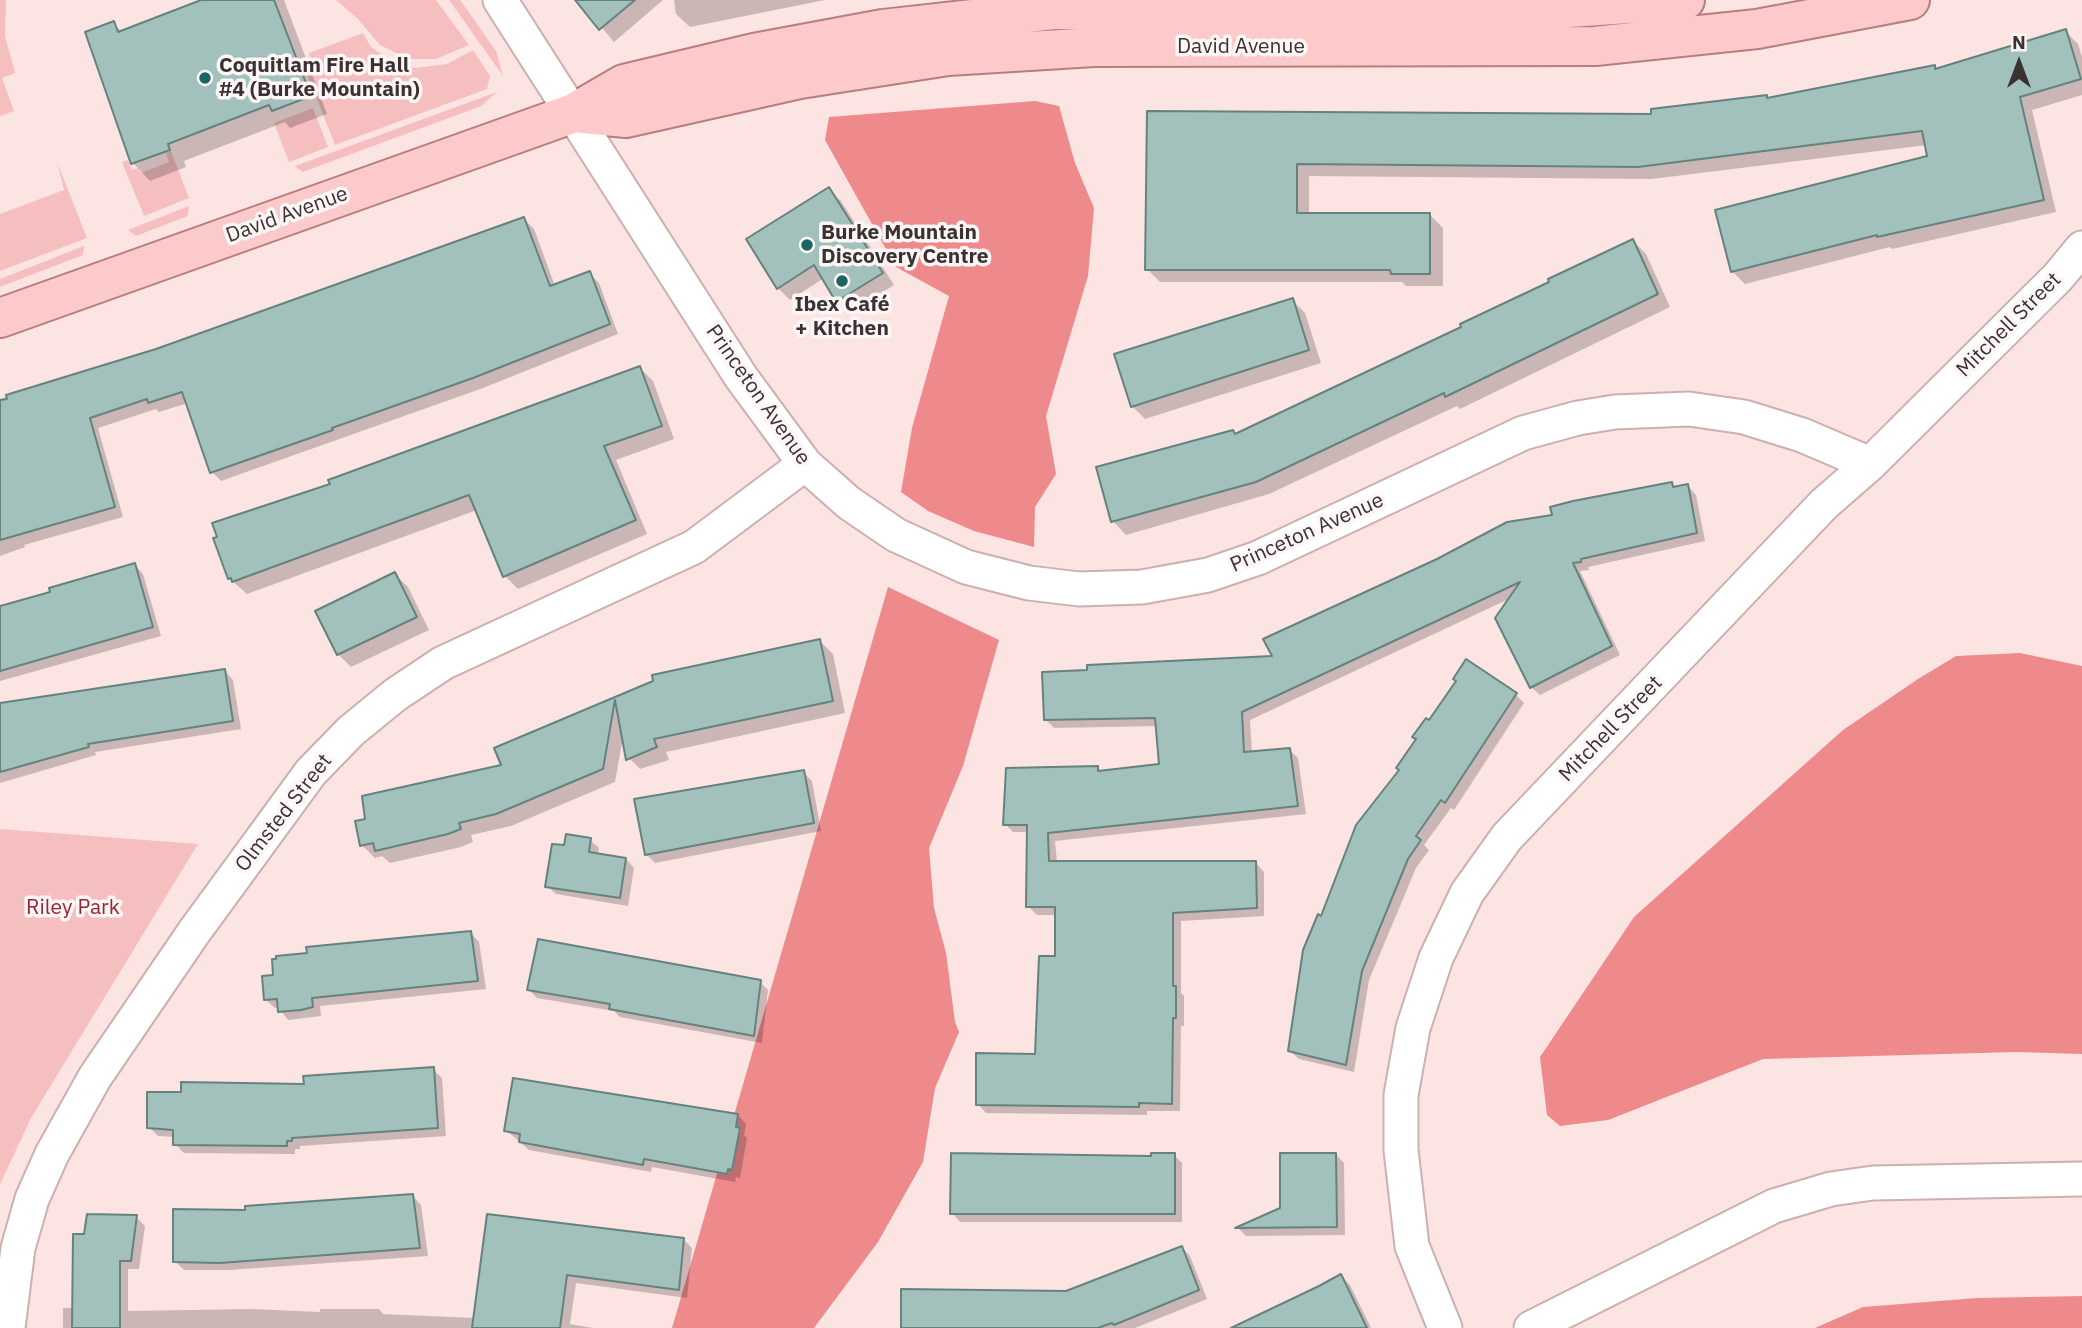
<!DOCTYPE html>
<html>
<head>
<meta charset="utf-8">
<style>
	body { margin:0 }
	#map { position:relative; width:2082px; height:1328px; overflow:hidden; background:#fce4e3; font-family:"IBM Plex Sans",sans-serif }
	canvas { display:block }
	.north { position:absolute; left:1984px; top:28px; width:70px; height:70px; -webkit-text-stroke:5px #fcf6f6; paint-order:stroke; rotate:0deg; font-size:19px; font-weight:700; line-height:28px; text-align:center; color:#3c3131 }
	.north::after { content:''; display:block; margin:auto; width:24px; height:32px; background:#3c3131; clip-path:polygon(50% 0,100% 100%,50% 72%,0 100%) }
</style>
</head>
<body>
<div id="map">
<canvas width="2082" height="1328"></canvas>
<div class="north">N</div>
</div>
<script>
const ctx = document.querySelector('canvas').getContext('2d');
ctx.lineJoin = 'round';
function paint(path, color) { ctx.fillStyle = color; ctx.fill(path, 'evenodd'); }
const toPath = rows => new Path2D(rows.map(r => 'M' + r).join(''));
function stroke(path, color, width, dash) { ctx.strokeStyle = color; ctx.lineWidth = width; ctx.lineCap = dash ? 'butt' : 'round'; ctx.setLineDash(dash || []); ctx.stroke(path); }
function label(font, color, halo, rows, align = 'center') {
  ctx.font = font + ' "IBM Plex Sans",sans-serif'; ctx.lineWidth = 7; ctx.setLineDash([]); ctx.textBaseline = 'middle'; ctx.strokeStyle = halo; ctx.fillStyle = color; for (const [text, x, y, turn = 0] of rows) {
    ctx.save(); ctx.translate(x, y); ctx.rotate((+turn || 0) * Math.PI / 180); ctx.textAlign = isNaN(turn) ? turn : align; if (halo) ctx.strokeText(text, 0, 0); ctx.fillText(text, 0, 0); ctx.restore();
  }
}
paint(toPath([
	[0,0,6,0,5,36,15,73,2,78,14,111,0,116],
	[336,0,436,0,469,45,436,59,408,59,380,45,357,18],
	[449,0,460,0,463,4,496,51,503,76],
	[363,33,371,47,388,59,415,68,447,64,473,50,490,76,487,89,335,145,302,61,310,58,309,53],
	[497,92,481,106,303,172,295,166],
	[313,108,328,147,289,162,274,123],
	[171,151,189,198,144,216,122,162,128,160,132,170,138,168,141,173,169,162,166,153],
	[57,162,87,238,0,271,0,214,64,190],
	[189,206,188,216,136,236,128,230],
	[84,246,83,255,0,287,0,279],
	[0,829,198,844,31,1118,0,1184]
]), '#f6bfbf');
paint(toPath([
	[1035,101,1059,106,1075,163,1094,208,1088,276,1046,416,1056,474,1035,507,1034,547,974,531,928,511,901,492,912,428,949,296,896,267,825,140,829,117],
	[888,587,999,640,963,766,929,848,934,908,946,953,955,1022,959,1032,935,1088,923,1162,878,1242,814,1328,672,1328],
	[2020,653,2082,666,2082,1054,2016,1052,1763,1059,1608,1120,1560,1126,1547,1115,1540,1057,1634,917,1843,730,1918,679,1956,656],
	[2082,1296,2082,1328,1815,1328,1863,1307,1977,1298]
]), '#ee898c');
paint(toPath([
	[206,0,284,0,327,114,290,128,285,122,184,161,186,167,150,181,133,163,113,23,122,32],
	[579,0,663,0,614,42],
	[674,0,825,0,690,27,676,14],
	[2065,31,2078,44,2082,57,2082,95,2032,110,2056,212,1892,249,1890,247,1745,284,1732,271,1929,158,1927,145,1652,179,1309,176,1309,215,1430,215,1443,228,1443,286,1406,286,1402,282,1160,282,1147,269,1148,113,1653,116,1766,97,1769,99,1934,66,1937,70],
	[829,190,841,201,894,285,850,313,824,278,790,300,778,288],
	[524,219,534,229,555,286,589,273,599,283,618,334,483,388,221,481,212,472,188,403,159,412,156,409,98,428,123,517,24,545,25,547,0,556,0,399,156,351],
	[1633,241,1646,254,1670,307,1460,409,1457,406,1269,494,1126,535,1113,521,1233,432,1236,435,1463,328],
	[1292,300,1305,313,1321,363,1145,419,1132,406],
	[640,368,653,381,674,439,616,460,647,534,518,589,505,576,477,510,247,594,229,578,332,485],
	[1672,484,1676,488,1688,486,1696,495,1705,541,1588,567,1589,570,1580,571,1620,655,1540,695,1531,687,1511,598,1250,720,1252,753,1289,749,1298,758,1306,814,1055,841,1057,863,1256,863,1264,872,1264,916,1181,921,1181,993,1184,996,1184,1026,1181,1026,1180,1111,1147,1111,1147,1115,986,1113,978,1104,1037,1055,1057,957,1057,915,1037,915,1028,906,1029,832,1013,832,1005,824,1097,767,1102,772,1161,766,1158,726,1054,728,1046,720,1274,657,1554,516],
	[135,565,143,574,161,636,0,681,0,608],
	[395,574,408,587,429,630,351,667,338,654],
	[820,641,833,654,845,713,666,752,669,760,640,769,627,756,623,737,615,782,511,826,471,835,473,842,461,847,390,863,382,856,375,858,362,845,503,766,496,749,655,682],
	[225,671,233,680,241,729,95,752,96,755,0,783,0,705],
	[1516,695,1524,703,1454,810,1451,808,1424,845,1429,850,1416,868,1369,980,1354,1072,1299,1059,1290,1051,1321,918,1401,770,1429,722],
	[803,772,812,781,821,831,655,863,646,854],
	[590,840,599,848,598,855,626,859,634,868,628,906,556,894,547,886,565,847],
	[471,933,479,942,486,989,320,1006,321,1016,288,1020,279,1008,275,1008,266,1000],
	[760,982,768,990,762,1043,620,1017,614,1011,537,998,529,990],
	[433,1069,442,1078,446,1136,300,1146,300,1149,295,1149,295,1154,184,1153,175,1144,175,1137,158,1136,149,1127,182,1093,305,1086],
	[738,1115,746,1124,744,1135,747,1138,740,1178,736,1177,735,1182,652,1167,651,1172,529,1150,506,1130],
	[1174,1155,1182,1163,1182,1222,960,1222,952,1213,1152,1157],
	[1336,1155,1344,1163,1345,1235,1246,1236,1238,1228,1281,1209],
	[413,1196,421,1205,428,1256,229,1270,184,1270,175,1261,247,1211],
	[489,1216,683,1239,692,1248,687,1298,576,1283,570,1324,593,1328,63,1328,63,1308,74,1308,86,1236,136,1217,145,1226,139,1269,128,1269,128,1311,250,1309,320,1312,320,1309,379,1309,383,1314,475,1318],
	[1182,1248,1190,1256,1207,1299,1135,1328,902,1328,1066,1292],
	[1341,1276,1350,1285,1371,1328,1232,1328]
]), '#0003');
const building = toPath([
	[201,0,274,0,311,96,272,111,269,105,168,144,170,150,131,164,85,32,114,21,118,32,201,0],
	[575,0,635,0,599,30,575,0],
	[2066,29,2081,79,2020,97,2044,200,1877,237,1877,235,1731,272,1715,210,1927,156,1922,131,1638,167,1297,164,1297,213,1430,213,1430,274,1391,274,1390,270,1145,270,1147,111,1651,114,1651,109,1767,95,1767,98,1935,65,1935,69,2066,29],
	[829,187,883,273,836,302,814,265,777,289,746,239,829,187],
	[524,217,550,286,590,271,610,324,473,378,332,428,333,430,210,473,182,392,148,403,147,399,90,418,115,507,0,540,0,400,7,399,6,395,156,349,524,217],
	[1633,239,1658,294,1445,397,1444,393,1256,482,1111,522,1096,467,1233,430,1235,434,1461,327,1460,324,1549,282,1548,279,1633,239],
	[1293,298,1309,350,1131,407,1114,354,1293,298],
	[640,366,662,426,604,446,636,520,503,577,469,495,232,582,231,578,228,579,213,538,217,537,212,523,330,484,328,480,640,366],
	[1672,482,1673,487,1688,484,1697,533,1581,559,1581,562,1573,563,1612,646,1530,688,1495,618,1520,582,1242,712,1244,752,1290,748,1298,806,1048,833,1049,861,1256,861,1257,908,1173,913,1173,986,1176,986,1176,1018,1173,1018,1172,1104,1139,1103,1139,1107,976,1105,976,1053,1035,1054,1039,956,1055,956,1055,907,1026,907,1027,825,1003,825,1006,768,1098,766,1098,771,1159,764,1155,718,1044,720,1042,672,1087,670,1087,665,1272,656,1263,639,1437,559,1507,522,1552,515,1550,507,1573,501,1672,482],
	[135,563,153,627,0,671,0,606,50,592,49,588,135,563],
	[395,572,417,617,337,655,315,611,395,572],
	[820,639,833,701,654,739,657,747,626,760,615,700,603,769,496,814,459,823,461,829,448,834,375,851,373,843,360,846,355,821,365,819,362,796,501,765,494,748,653,681,652,675,820,639],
	[1466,659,1517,693,1445,803,1441,800,1416,836,1421,840,1408,859,1362,971,1346,1065,1288,1051,1303,950,1318,914,1321,916,1356,825,1399,770,1396,768,1416,739,1412,737,1426,718,1429,720,1456,681,1453,679,1466,659],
	[225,669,233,721,88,744,89,747,0,772,0,703,225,669],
	[804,770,814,823,645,855,634,799,804,770],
	[566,834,591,838,589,852,626,858,620,898,545,887,552,844,564,845,566,834],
	[471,931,478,981,312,998,313,1007,301,1010,278,1012,277,999,264,1000,262,976,273,975,272,959,276,959,276,956,307,953,306,947,471,931],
	[538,939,761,980,754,1036,609,1009,610,1004,527,990,538,939],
	[434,1067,438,1128,292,1138,292,1141,287,1141,287,1146,173,1145,173,1130,147,1128,147,1092,181,1092,181,1082,304,1084,303,1076,434,1067],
	[513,1078,738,1114,736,1127,740,1128,732,1170,728,1169,727,1174,644,1159,643,1165,519,1142,520,1134,504,1131,513,1078],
	[951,1153,1151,1156,1151,1153,1175,1153,1175,1214,950,1214,951,1153],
	[1280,1153,1336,1153,1337,1227,1235,1228,1280,1208,1280,1153],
	[413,1194,420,1248,220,1263,173,1262,173,1209,245,1210,245,1206,413,1194],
	[87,1214,137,1215,131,1261,120,1261,120,1328,72,1328,73,1234,84,1234,87,1214],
	[487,1214,684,1238,679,1290,567,1275,560,1328,472,1328,487,1214],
	[1182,1246,1199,1290,1114,1325,1112,1323,1098,1328,901,1328,901,1289,1066,1291,1182,1246],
	[1341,1274,1367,1328,1231,1328,1319,1286,1341,1274]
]);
paint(building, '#a2c1bd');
stroke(building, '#65827f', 2);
const minor = toPath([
	[500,0,741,377,805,464,849,503,896,535,966,567,1029,583,1079,589,1142,587,1208,575,1258,558,1523,433,1578,418,1615,412,1689,409,1744,417,1802,435,1870,464],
	[8,1328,18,1248,32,1199,52,1154,95,1077,194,932,311,772,351,731,395,695,443,663,694,547,805,464],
	[1445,1328,1412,1246,1401,1150,1401,1095,1413,1028,1436,958,1467,893,1507,837,1824,504,1870,464,2058,277,2082,248],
	[1531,1328,1774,1206,1831,1189,1873,1183,2082,1179]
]);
const major = toPath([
	[574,113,626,118,800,79,948,56,1094,47,1595,46,1757,29,1910,0],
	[0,318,574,113,624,84,754,53,883,29,1053,10,1555,9,1685,0]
]);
stroke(minor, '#ccafaf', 37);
stroke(major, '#b87e7e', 42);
stroke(minor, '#fff', 33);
stroke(major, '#fccacb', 38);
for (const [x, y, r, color] of [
	[205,78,7,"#1a6661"],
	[807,245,7,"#1a6661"],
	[842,281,7,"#1a6661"]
]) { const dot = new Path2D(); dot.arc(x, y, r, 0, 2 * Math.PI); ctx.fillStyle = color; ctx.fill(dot); stroke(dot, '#fcf6f6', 2.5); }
label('21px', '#3c3131', '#fcf6f6', [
	["David Avenue",1241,47],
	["David Avenue",287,215,-20],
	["Mitchell Street",2009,325,-45],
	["Princeton Avenue",758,395,55],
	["Princeton Avenue",1307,533,-24],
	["Mitchell Street",1611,729,-46],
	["Olmsted Street",284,813,-52]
]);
label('bold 21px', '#3c3131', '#fcf6f6', [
	["Coquitlam Fire Hall",219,66],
	["#4 (Burke Mountain)",219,90],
	["Burke Mountain",821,233],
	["Discovery Centre",821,257],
	["Ibex Café",842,305,"center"],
	["+ Kitchen",842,329,"center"]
], 'left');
label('21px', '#923', '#fcf6f6', [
	["Riley Park",73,908]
]);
</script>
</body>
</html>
